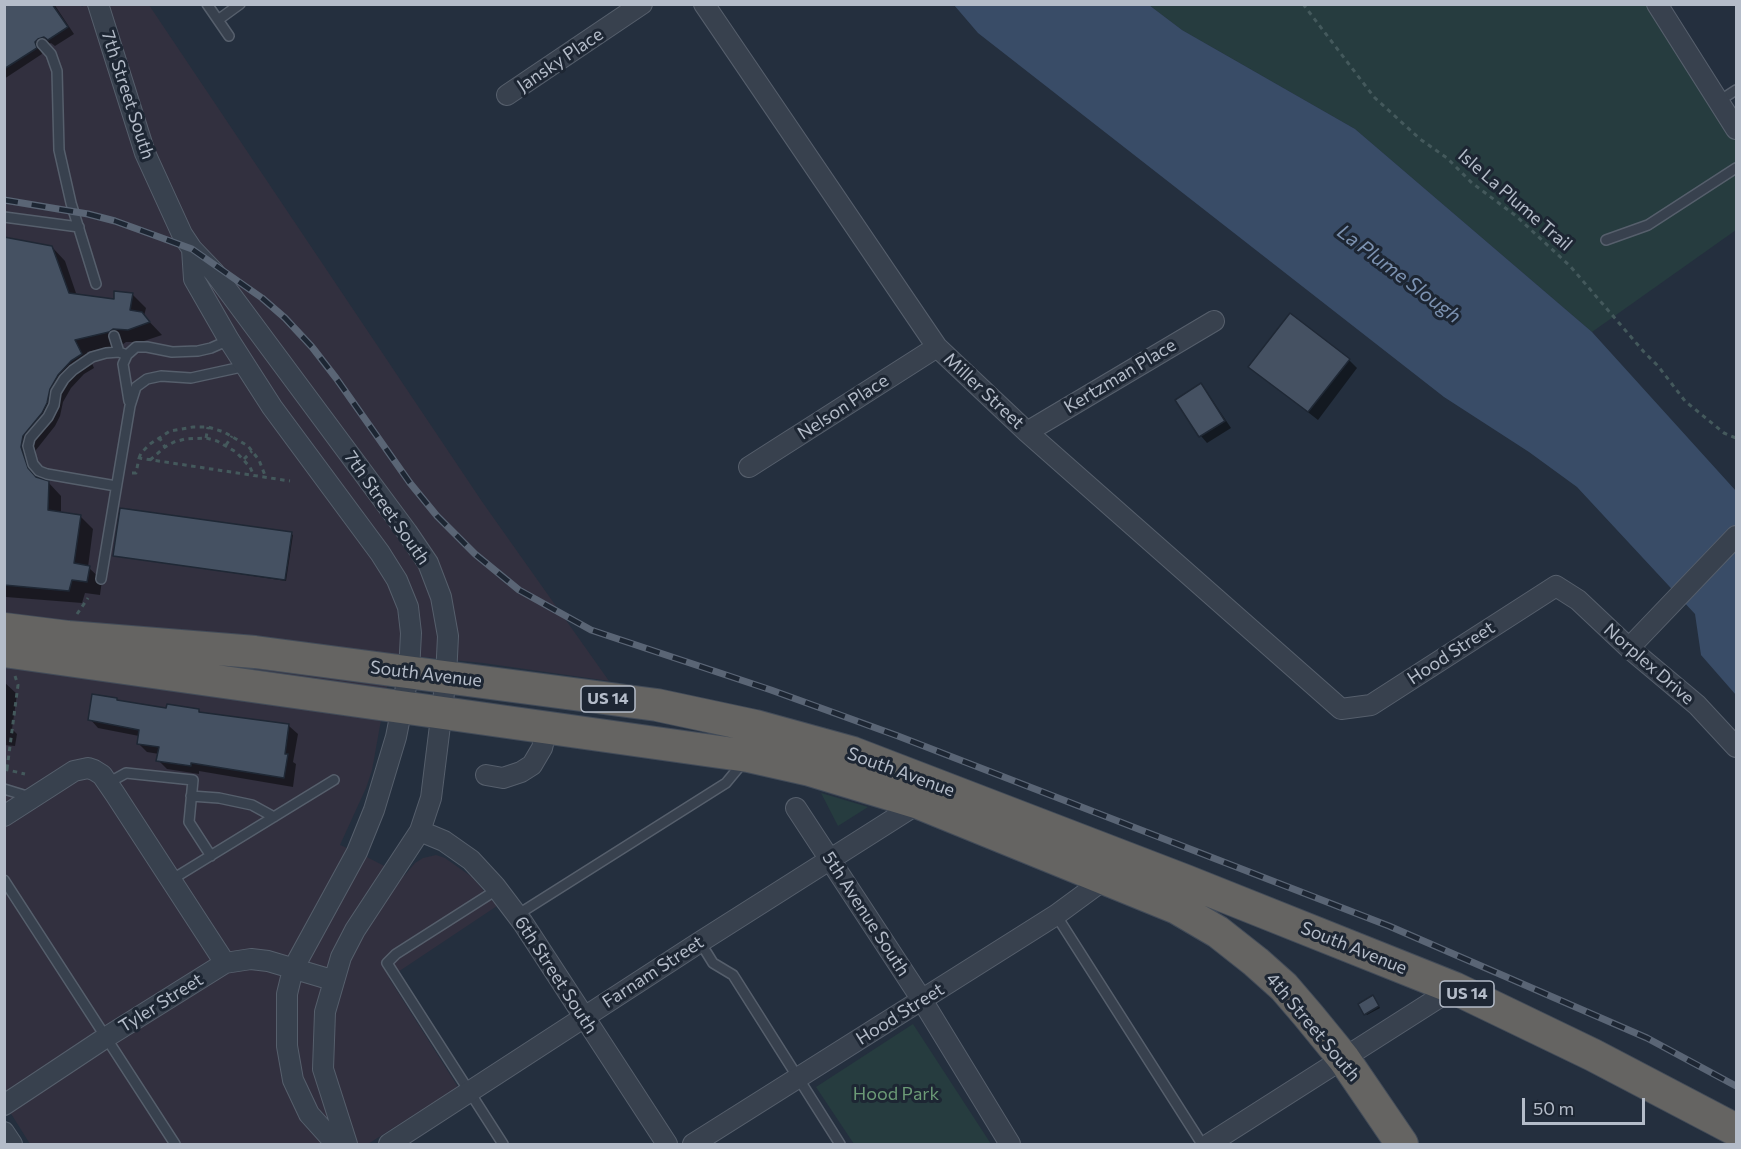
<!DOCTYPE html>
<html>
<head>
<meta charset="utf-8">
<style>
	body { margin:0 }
	#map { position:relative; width:1741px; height:1149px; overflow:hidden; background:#242f3e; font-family:Commissioner,sans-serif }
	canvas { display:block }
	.frame { position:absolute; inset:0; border:6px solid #b4bcc9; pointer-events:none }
	.scale { position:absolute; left:1522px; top:1098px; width:123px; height:27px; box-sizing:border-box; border:3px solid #b4bcc9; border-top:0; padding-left:8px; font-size:18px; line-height:21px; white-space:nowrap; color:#b4bcc9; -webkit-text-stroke:4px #1d2633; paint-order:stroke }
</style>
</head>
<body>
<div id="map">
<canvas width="1741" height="1149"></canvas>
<div class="frame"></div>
<div class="scale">50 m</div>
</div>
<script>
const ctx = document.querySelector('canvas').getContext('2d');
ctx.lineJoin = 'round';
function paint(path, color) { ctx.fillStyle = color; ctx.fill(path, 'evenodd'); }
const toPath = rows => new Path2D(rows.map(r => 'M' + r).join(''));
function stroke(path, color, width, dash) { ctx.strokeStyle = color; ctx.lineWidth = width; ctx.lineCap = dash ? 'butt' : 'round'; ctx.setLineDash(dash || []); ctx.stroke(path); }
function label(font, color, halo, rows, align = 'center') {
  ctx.font = font + ' Commissioner,sans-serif'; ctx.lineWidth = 6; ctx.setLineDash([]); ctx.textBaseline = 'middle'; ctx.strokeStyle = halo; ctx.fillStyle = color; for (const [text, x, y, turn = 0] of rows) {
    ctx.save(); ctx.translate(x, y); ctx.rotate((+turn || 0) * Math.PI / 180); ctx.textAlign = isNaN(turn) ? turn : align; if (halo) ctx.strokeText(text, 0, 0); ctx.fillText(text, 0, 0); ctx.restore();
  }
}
paint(toPath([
	[80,4,82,7,87,4,149,5,483,503,609,681,483,663,393,654,372,770,366,788,340,845,357,852,404,876,415,863,423,858,436,855,445,858,472,877,497,906,389,978,458,1087,368,1144,30,1144,5,1104,5,5]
]), '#32303f');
paint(toPath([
	[1149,5,1648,5,1736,142,1736,230,1592,332,1355,129,1182,30],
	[821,793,868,807,838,826],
	[913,1024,991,1144,854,1144,816,1087]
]), '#263c3f');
paint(toPath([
	[954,5,1149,5,1182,30,1355,129,1592,332,1736,491,1736,695,1701,655,1695,614,1577,487,1529,452,1444,397,978,33]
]), '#394c67');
paint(toPath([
	[4,4,54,4,74,34,55,46,51,43,44,45,41,50,42,54,4,79],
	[4,239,52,247,65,261,77,296,115,300,133,295,146,308,144,316,162,335,141,342,126,342,122,345,87,352,94,368,84,374,71,388,63,402,60,416,55,426,36,450,34,461,39,480,48,482,61,496,61,513,80,516,93,529,88,567,102,580,100,595,85,593,82,603,6,597,5,625],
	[1349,360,1357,368,1318,420,1250,367],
	[1201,385,1207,392,1231,428,1207,443,1201,436,1177,400],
	[291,534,293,535,286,581,114,555],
	[4,682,17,694,12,729,17,734,15,746,4,745],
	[117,699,119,702,168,709,198,710,201,713,289,726,298,734,293,762,296,764,293,787,199,771,199,774,167,769,158,760,159,754,147,752,138,743,139,736,98,728,90,719],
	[1374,998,1380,1008,1367,1015,1366,1014]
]), '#0007');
const building = toPath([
	[4,4,52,4,68,27,48,40,44,37,38,39,35,42,37,48,4,69,4,4],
	[4,237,52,246,69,293,114,299,114,291,133,293,130,310,142,312,150,322,128,330,113,329,109,332,75,340,82,354,71,361,58,375,50,389,47,403,42,413,23,436,21,447,28,468,36,477,49,481,48,510,81,515,74,563,90,566,87,582,72,580,69,591,4,585,4,237],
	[1290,313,1350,359,1308,412,1248,367,1290,313],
	[1201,383,1225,421,1199,437,1175,400,1201,383],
	[120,508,292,532,285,580,113,556,120,508],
	[92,694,117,698,117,700,166,708,167,704,199,709,199,712,289,724,285,754,288,754,284,778,191,763,191,766,156,761,159,747,137,744,139,730,88,720,92,694],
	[1373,995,1379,1006,1364,1015,1358,1004,1373,995]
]);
paint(building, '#455162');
stroke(building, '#1f2835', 1.5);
const service = toPath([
	[207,4,229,36],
	[218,20,240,4],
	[42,44,51,54,57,71,59,150,71,203,96,284],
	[1719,101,1736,90],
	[4,217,79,227],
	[1606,240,1648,225,1736,168],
	[114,336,119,352],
	[129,401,123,364,127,355,136,347,147,347,172,352,198,351,211,348,229,340],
	[116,486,47,474,39,471,33,464,28,446,30,438,48,417,54,405,56,392,64,379,73,370,92,357,106,353,119,352,127,355],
	[101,579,130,406,136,387,147,379,161,376,191,378,246,366],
	[108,783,126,773,193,780,189,822,211,856],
	[4,789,30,797],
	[191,796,219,798,252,805,274,817],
	[4,880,175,1144],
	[171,880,334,780],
	[498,889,396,954,387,963,503,1144],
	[517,915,726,783,745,760],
	[1056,915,1202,1144],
	[700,942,713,963,733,975,840,1144]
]);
const minor = toPath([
	[98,4,145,153,182,234,192,249,214,272,407,532,428,563,441,597,448,636,446,677,431,798,420,831,355,930,341,957,325,1012,323,1069,347,1144],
	[704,4,937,347,1027,432,1341,709,1371,705,1556,586,1578,600,1629,648,1697,705,1736,747],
	[1657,4,1736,129],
	[507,95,642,4],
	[192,249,194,279,229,340,272,407,380,553,397,580,408,607,411,633,409,672,396,737,374,810,357,852,293,969,287,994,287,1046,293,1080,309,1114,336,1144],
	[1027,432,1214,321],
	[749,467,937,347],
	[1629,648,1736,536],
	[486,775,503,778,521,772,532,765,542,748,547,728],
	[796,808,922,1000,1010,1144],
	[4,816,74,771,88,768,94,770,102,775,115,794,225,963],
	[420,831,444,841,471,860,495,886,523,923,667,1144],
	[4,1105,105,1038,225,963,251,959,268,961,332,980],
	[4,1132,12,1144],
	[389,1144,700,942,919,803],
	[693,1144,1056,915,1105,879],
	[1209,1144,1454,988]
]);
const trunk = toPath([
	[4,629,68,637,255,652,657,705,755,726,853,753,1186,881,1454,988,1593,1055,1736,1130],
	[4,651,748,756,810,770,919,803,1177,908,1218,932,1256,962,1284,987,1308,1015,1344,1059,1402,1144]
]);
stroke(service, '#565f6c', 12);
stroke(minor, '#565f6c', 22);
stroke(trunk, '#434c59', 34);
stroke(toPath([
	[1303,4,1374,97,1420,139,1447,158,1472,183,1516,216,1570,266,1644,352,1658,366,1685,401,1724,433,1736,438],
	[159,437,165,447],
	[206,438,208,427],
	[226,445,232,436],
	[139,458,141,453,150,444,170,431,193,427,208,427,224,432,248,446,259,460,266,478],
	[244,459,252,451],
	[150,460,165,447,174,442,185,439,206,438,217,441,236,452,250,467,254,476],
	[132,473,136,473,139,458,290,481],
	[77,614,88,598],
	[4,769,25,774],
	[7,769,18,685,15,676]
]), '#44595c', 3, [4.5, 4.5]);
stroke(service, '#38414e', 9);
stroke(minor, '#38414e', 20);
stroke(trunk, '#656462', 32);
const rail = toPath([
	[4,200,88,214,115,221,151,234,192,249,262,298,285,318,312,347,336,378,410,483,437,516,475,554,519,590,591,630,771,690,898,736,1389,926,1647,1038,1736,1086]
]);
stroke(rail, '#5a6575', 7);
stroke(rail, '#1d2633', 4.5, [14]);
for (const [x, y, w] of [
	[608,699,54],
	[1467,994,54]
]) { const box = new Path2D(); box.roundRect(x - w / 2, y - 13, w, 26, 4.5); ctx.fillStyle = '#1d2633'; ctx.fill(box); stroke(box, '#b4bcc9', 1.5); }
label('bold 16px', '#b4bcc9', null, [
	["US 14",608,699],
	["US 14",1467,994]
]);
label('18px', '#b4bcc9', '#1d2633', [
	["Jansky Place",560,60,-34],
	["7th Street South",128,95,72],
	["Isle La Plume Trail",1515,200,41],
	["Kertzman Place",1120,376,-31],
	["Miller Street",984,391,43],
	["Nelson Place",843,407,-33],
	["7th Street South",387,508,55],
	["Hood Street",1451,653,-33],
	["Norplex Drive",1649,664,41],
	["South Avenue",426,674,7],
	["South Avenue",901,772,20],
	["5th Avenue South",866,914,57],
	["South Avenue",1354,948,22],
	["Farnam Street",653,972,-33],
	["6th Street South",556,975,57],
	["Tyler Street",161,1003,-32],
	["Hood Street",900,1014,-32],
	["4th Street South",1313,1027,50]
]);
label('18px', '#6b9a76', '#1d2633', [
	["Hood Park",896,1094]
]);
label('italic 20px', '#7c92b1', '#1d2633', [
	["La Plume Slough",1399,274,37]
]);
</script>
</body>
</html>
